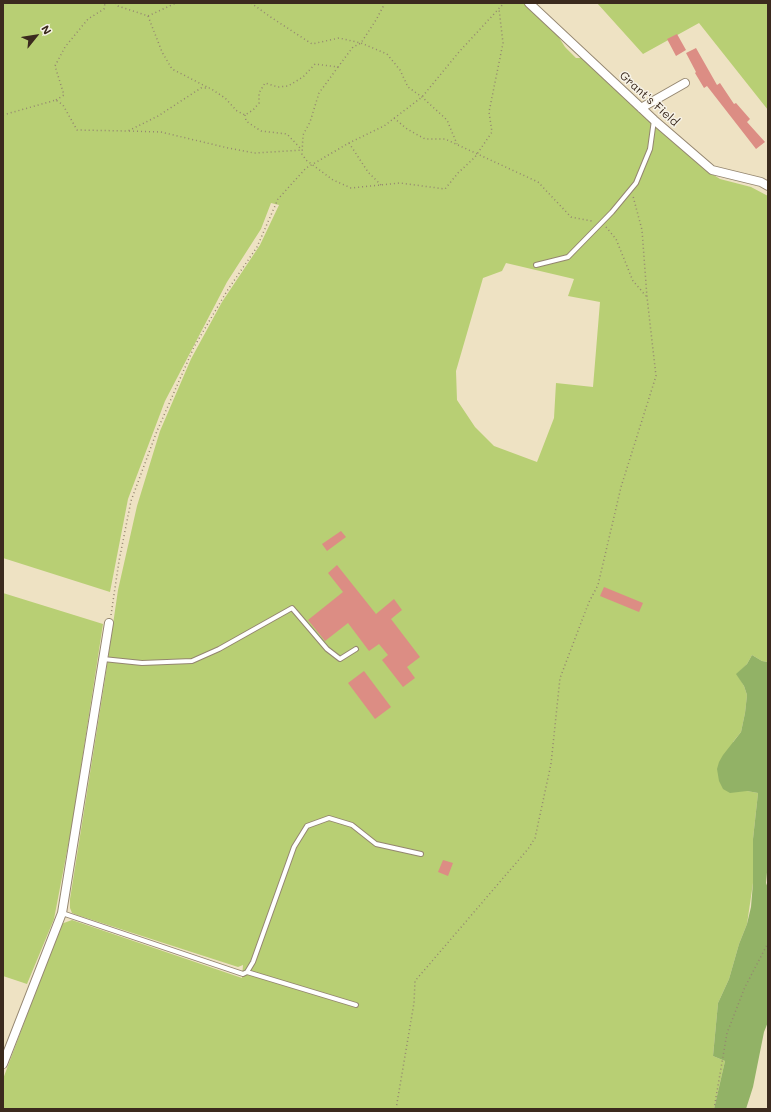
<!DOCTYPE html>
<html>
<head>
<meta charset="utf-8">
<style>
	body { margin:0 }
	#map { position:relative; width:771px; height:1112px; overflow:hidden; background:#eee2c3; font-family:Mali,sans-serif }
	canvas { display:block }
	.frame { position:absolute; inset:0; border:4px solid #3b2a1e; pointer-events:none }
	.north { position:absolute; left:16px; top:16px; width:40px; height:40px; -webkit-text-stroke:3px #f7f3e8; paint-order:stroke; rotate:60deg; font-size:11px; font-weight:700; line-height:16px; text-align:center; color:#3b2a1e }
	.north::after { content:''; display:block; margin:auto; width:14px; height:18px; background:#3b2a1e; clip-path:polygon(50% 0,100% 100%,50% 72%,0 100%) }
</style>
</head>
<body>
<div id="map">
<canvas width="771" height="1112"></canvas>
<div class="frame"></div>
<div class="north">N</div>
</div>
<script>
const ctx = document.querySelector('canvas').getContext('2d');
ctx.lineJoin = 'round';
function paint(path, color) { ctx.fillStyle = color; ctx.fill(path, 'evenodd'); }
const toPath = rows => new Path2D(rows.map(r => 'M' + r).join(''));
function stroke(path, color, width, dash) { ctx.strokeStyle = color; ctx.lineWidth = width; ctx.lineCap = dash ? 'butt' : 'round'; ctx.setLineDash(dash || []); ctx.stroke(path); }
function label(font, color, halo, rows, align = 'center') {
  ctx.font = font + ' Mali,sans-serif'; ctx.lineWidth = 3; ctx.setLineDash([]); ctx.textBaseline = 'middle'; ctx.strokeStyle = halo; ctx.fillStyle = color; for (const [text, x, y, turn = 0] of rows) {
    ctx.save(); ctx.translate(x, y); ctx.rotate((+turn || 0) * Math.PI / 180); ctx.textAlign = isNaN(turn) ? turn : align; if (halo) ctx.strokeText(text, 0, 0); ctx.fillText(text, 0, 0); ctx.restore();
  }
}
paint(toPath([
	[3,3,524,3,553,28,565,47,576,58,585,58,709,172,720,179,751,187,768,196,768,662,762,661,752,655,747,664,737,674,744,686,747,695,745,713,741,732,733,742,740,791,747,791,758,793,753,839,753,883,747,924,739,944,729,979,718,1003,713,1056,725,1061,714,1109,3,1109,3,1079,61,924,72,920,242,978,243,965,238,967,77,915,72,913,70,908,70,899,105,679,118,590,137,506,160,431,191,359,222,302,260,245,279,205,271,203,261,229,227,282,165,401,128,499,110,592,3,558],
	[506,263,574,279,568,296,600,302,593,387,556,383,554,418,537,462,494,446,475,427,457,400,456,371,483,278,502,271],
	[597,3,768,3,768,110,699,23,643,54],
	[3,593,103,624,72,825,54,919,27,984,3,976]
]), '#b8cf74');
paint(toPath([
	[752,655,762,661,768,662,768,862,766,883,768,888,768,1022,764,1032,753,1087,746,1109,714,1109,725,1061,713,1056,718,1003,729,979,739,944,747,924,751,907,753,883,753,839,758,793,747,791,730,793,723,789,719,781,717,769,719,762,723,755,741,732,745,713,747,695,744,686,736,674,747,664]
]), '#92b266');
paint(toPath([
	[677,34,686,50,676,56,667,39],
	[696,48,717,85,720,83,734,104,736,103,750,119,747,122,765,142,756,149,707,86,704,88,695,73,696,72,686,53],
	[341,531,346,537,327,551,322,544],
	[337,565,376,614,394,599,402,610,391,619,420,657,407,667,415,678,403,687,382,660,388,655,379,644,369,651,348,623,325,641,308,620,343,592,328,573],
	[604,587,643,603,639,612,600,596],
	[364,671,391,707,375,719,348,683],
	[443,860,453,863,448,876,438,872]
]), '#dc8d84');
const service = toPath([
	[536,265,568,257,612,212,636,183,650,149,654,120],
	[103,659,142,663,192,661,219,649,292,608,327,649,340,659,356,649],
	[62,913,243,974,247,972,253,962,294,847,307,826,329,818,352,825,376,844,421,854],
	[247,972,356,1005]
]);
const minor = toPath([
	[529,3,654,120,712,170,761,182,768,186],
	[641,108,685,83],
	[3,1064,62,913,109,623]
]);
stroke(service, '#948670', 6);
stroke(minor, '#948670', 10);
stroke(toPath([
	[115,3,118,6,148,16,176,3],
	[251,3,272,18,312,44,339,38,361,43,387,54,400,70,408,87,422,97,447,120,457,144],
	[148,16,162,52,172,69,209,88],
	[338,67,319,93,310,122,303,135,302,154,306,160,333,180,351,188,400,183,445,189,458,173,475,157,492,132,489,112,503,43,499,9],
	[56,100,64,95,55,66,65,47,88,19,104,9,105,3],
	[3,115,56,100,63,105,77,130,128,131,158,116,201,88,210,88,225,98,237,111,245,115,253,110,259,103,259,93,265,83,278,87,288,86,303,77,315,64,338,67,353,47,361,43,376,20,385,3],
	[245,115,246,121,261,131,287,134,302,150],
	[394,118,407,129,425,139,445,139,538,182,571,217,592,221],
	[129,131,161,132,228,148,254,153,302,150],
	[349,143,368,172,381,185],
	[606,227,616,239,633,281,646,296],
	[111,615,119,561,131,501,157,431,194,347,227,291,257,247,278,199,306,168,349,143,384,126,422,97,459,52,504,3],
	[396,1109,414,1003,415,981,528,849,535,838,551,764,560,678,589,602,598,585,621,487,656,376,647,297,642,230,633,196],
	[714,1109,727,1033,745,987,768,943]
]), '#948670', 1.5, [1, 3]);
stroke(service, '#fff', 4);
stroke(minor, '#fff', 8);
label('12px', '#3b2a1e', '#f7f3e8', [
	["Grant's Field",649,99,42]
]);
</script>
</body>
</html>
